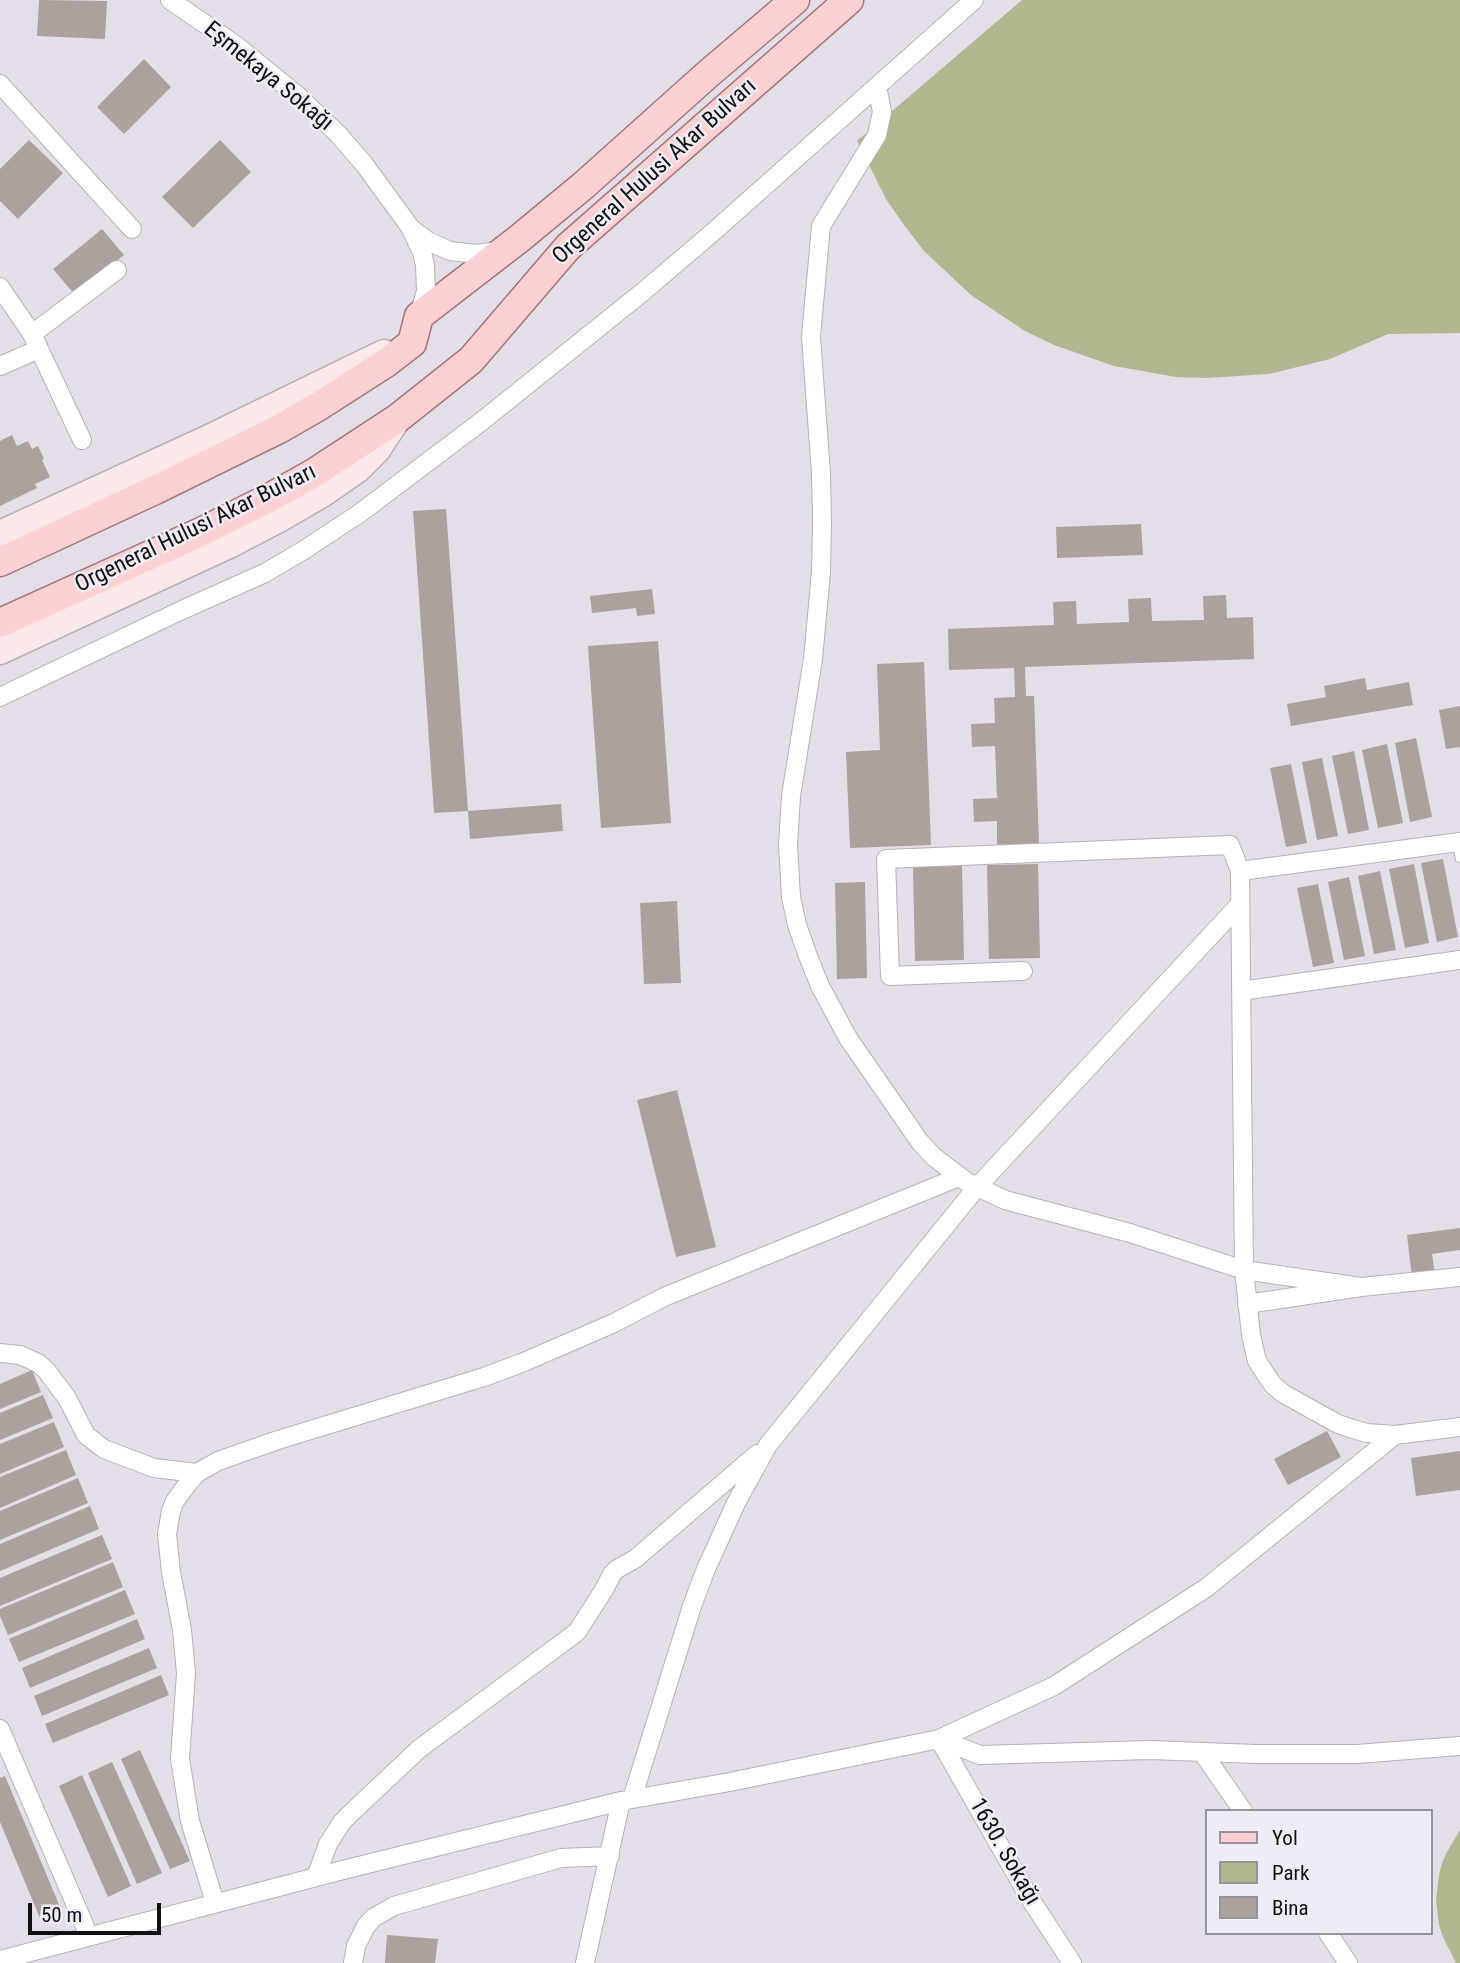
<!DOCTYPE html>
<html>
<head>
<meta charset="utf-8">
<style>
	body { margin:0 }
	#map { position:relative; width:1460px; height:1963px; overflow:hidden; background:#e3dee7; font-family:"Roboto Condensed",sans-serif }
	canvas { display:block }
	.legend { position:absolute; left:1205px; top:1809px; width:228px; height:126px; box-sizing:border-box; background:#f0ecf5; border:2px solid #97949b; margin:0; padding:9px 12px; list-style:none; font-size:21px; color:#111013 }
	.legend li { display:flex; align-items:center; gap:14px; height:35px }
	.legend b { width:35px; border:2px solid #97949b }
	.scale { position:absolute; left:28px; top:1903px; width:133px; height:32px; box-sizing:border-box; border:4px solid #111013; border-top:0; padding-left:9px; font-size:21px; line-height:24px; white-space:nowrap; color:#111013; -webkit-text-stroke:5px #f0ecf5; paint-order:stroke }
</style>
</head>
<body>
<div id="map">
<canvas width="1460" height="1963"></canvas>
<ul class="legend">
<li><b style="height:9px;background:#fad0d2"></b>Yol</li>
<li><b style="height:19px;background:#b2b690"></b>Park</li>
<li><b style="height:19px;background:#aba29d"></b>Bina</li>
</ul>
<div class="scale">50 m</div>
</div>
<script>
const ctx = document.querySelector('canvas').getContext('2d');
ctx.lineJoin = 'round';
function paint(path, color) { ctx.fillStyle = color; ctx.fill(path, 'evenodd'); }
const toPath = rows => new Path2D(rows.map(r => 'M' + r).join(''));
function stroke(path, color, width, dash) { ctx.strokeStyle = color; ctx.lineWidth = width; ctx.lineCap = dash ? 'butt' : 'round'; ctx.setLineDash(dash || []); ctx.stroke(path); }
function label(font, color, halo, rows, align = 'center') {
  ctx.font = font + ' "Roboto Condensed",sans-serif'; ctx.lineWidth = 5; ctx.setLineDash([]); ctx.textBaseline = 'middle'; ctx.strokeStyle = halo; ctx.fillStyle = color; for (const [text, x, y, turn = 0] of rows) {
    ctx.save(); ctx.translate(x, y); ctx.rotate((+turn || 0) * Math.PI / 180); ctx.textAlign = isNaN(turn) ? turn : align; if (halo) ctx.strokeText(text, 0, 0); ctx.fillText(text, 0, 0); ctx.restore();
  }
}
paint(toPath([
	[1022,0,1460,0,1460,333,1388,334,1330,359,1269,374,1207,378,1176,377,1114,366,1054,345,1025,331,971,295,924,251,904,225,886,199,857,141],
	[1460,1830,1460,1963,1456,1963,1443,1937,1439,1925,1436,1900,1439,1875,1442,1863,1447,1852]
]), '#b2b690');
paint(toPath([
	[39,0,107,1,105,39,37,36],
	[144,59,171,87,124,134,97,107],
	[29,140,63,173,18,219,0,201,0,169],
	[220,140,251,172,193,228,162,197],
	[102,229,124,255,75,295,53,269],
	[12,435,17,446,28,441,32,449,38,446,44,459,42,460,50,477,35,484,37,488,0,506,0,441],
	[446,509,468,811,434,813,413,511],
	[1141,524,1143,555,1057,558,1056,527],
	[652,589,655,614,637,616,636,608,592,613,590,596],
	[1226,595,1227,618,1253,617,1254,659,1025,667,1026,696,1034,696,1039,845,997,847,997,821,974,822,973,799,997,798,995,746,972,747,971,724,995,723,994,698,1015,697,1014,668,949,670,948,629,1054,625,1053,602,1076,601,1077,624,1129,622,1128,599,1151,598,1152,621,1204,620,1203,596],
	[658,641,671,823,601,828,588,646],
	[924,662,931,845,850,848,846,752,880,750,877,664],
	[1365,678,1367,690,1409,682,1413,705,1291,726,1287,704,1326,697,1324,686],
	[1460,706,1460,747,1446,749,1439,710],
	[1416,738,1432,817,1410,822,1395,743],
	[1387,744,1403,823,1378,828,1362,750],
	[1354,751,1369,830,1348,834,1332,756],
	[1322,758,1338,836,1317,840,1302,762],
	[1291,764,1307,843,1286,847,1270,768],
	[561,804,563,831,470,839,468,811],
	[1443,859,1458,937,1437,942,1421,863],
	[1038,864,1040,958,989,959,987,865],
	[1414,864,1429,943,1405,948,1389,869],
	[962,866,964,960,915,961,913,867],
	[1380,871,1396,950,1374,954,1358,876],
	[1349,877,1365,956,1344,960,1328,882],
	[865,882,867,978,837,979,835,883],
	[1318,884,1334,963,1313,967,1297,888],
	[677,901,681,983,644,984,640,903],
	[677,1090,716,1247,676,1257,637,1100],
	[1460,1228,1460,1250,1432,1254,1435,1275,1412,1278,1407,1235],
	[32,1370,41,1392,0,1409,0,1384],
	[43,1395,53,1418,0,1440,0,1413],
	[54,1422,64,1447,0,1474,0,1444],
	[1327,1431,1341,1457,1288,1485,1274,1459],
	[66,1450,76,1475,0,1508,0,1477],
	[1460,1451,1460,1490,1416,1496,1411,1458],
	[78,1478,88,1503,0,1540,0,1511],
	[90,1506,99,1529,0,1571,0,1544],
	[102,1535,112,1559,0,1606,0,1578],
	[113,1562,123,1587,8,1635,0,1616,0,1609],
	[125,1590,135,1614,19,1662,9,1639],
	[137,1619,145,1639,30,1688,22,1668],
	[149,1648,157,1668,42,1716,34,1696],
	[161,1675,169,1695,53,1743,45,1724],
	[140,1750,190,1861,170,1869,121,1759],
	[112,1762,162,1873,137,1884,88,1773],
	[82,1775,131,1886,108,1897,59,1786],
	[5,1776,63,1914,42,1923,0,1822,0,1778],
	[387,1935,438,1939,435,1963,385,1963]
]), '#aba29d');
const lane = toPath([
	[1458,843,1460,858]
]);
const street = toPath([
	[170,0,237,46,298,96,338,134,364,164,410,227,422,252,425,265,426,291,419,316],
	[0,84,132,229],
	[877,86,882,112,877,135,821,226,811,337,821,473,822,522,821,572,813,659,791,796,788,845,791,897,797,925,808,956,820,986,848,1038,920,1142,934,1157,967,1182,1005,1200,1130,1233,1244,1270,1361,1287],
	[413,230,428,241,450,251,476,254,498,251],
	[0,287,32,334,82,440],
	[32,334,117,270],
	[0,366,39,349],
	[0,697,182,610,265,573,304,550,360,513,482,421,644,291,712,233,974,0],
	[1240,871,1460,842],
	[1023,971,890,976,886,859,1230,845,1240,871,1244,1270,1251,1335,1257,1361,1273,1385,1284,1394,1338,1424,1353,1429,1367,1433,1395,1435,1460,1427],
	[1241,991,1460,960],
	[1247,1304,1361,1287,1460,1277],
	[0,1353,20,1355,38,1363,46,1370,67,1398,86,1435,104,1449,154,1468,197,1473],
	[0,1729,89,1936],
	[939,1739,980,1755,1150,1750,1256,1754,1357,1754,1460,1746],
	[939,1739,1029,1897,1072,1963],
	[1202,1752,1243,1811],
	[632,1799,692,1606,706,1569,736,1503,768,1445,977,1187,1240,904],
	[316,1877,328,1844,342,1822,351,1813,419,1749,577,1632,605,1588,612,1574,617,1569,635,1559,757,1454],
	[215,1903,190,1821,180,1759,186,1673,182,1630,171,1572,167,1534,171,1511,175,1501,189,1482,197,1473,218,1461,278,1440,484,1377,524,1362,614,1323,664,1297,959,1177],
	[1328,1933,1348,1963],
	[0,1960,343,1870,621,1801,730,1782,939,1739,1054,1686,1206,1588,1395,1435],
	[353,1963,356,1946,366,1926,373,1918,394,1906,561,1858,610,1856],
	[585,1963,621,1801]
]);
const secondary = toPath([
	[0,534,207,439,384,353],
	[0,651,231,544,279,519,322,494,358,469,377,450,398,418]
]);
const primary = toPath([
	[0,562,155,490,279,429,319,406,386,363,412,343,419,316,520,238,584,185,708,74,795,0],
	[0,623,203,531,269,498,314,473,398,418,471,360,568,247,849,0]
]);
stroke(lane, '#b5b0b9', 11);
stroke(street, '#b5b0b9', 20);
stroke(secondary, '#b5b0b9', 29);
stroke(primary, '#a6787c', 31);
stroke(lane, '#fff', 9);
stroke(street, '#fff', 18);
stroke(secondary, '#fce7e8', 26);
stroke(primary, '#fad0d2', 28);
label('23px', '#111013', '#f0ecf5', [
	["Eşmekaya Sokağı",268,77,39],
	["Orgeneral Hulusi Akar Bulvarı",655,172,-42],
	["Orgeneral Hulusi Akar Bulvarı",196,529,-26],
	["1630. Sokağı",1004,1852,60]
]);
</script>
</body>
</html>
